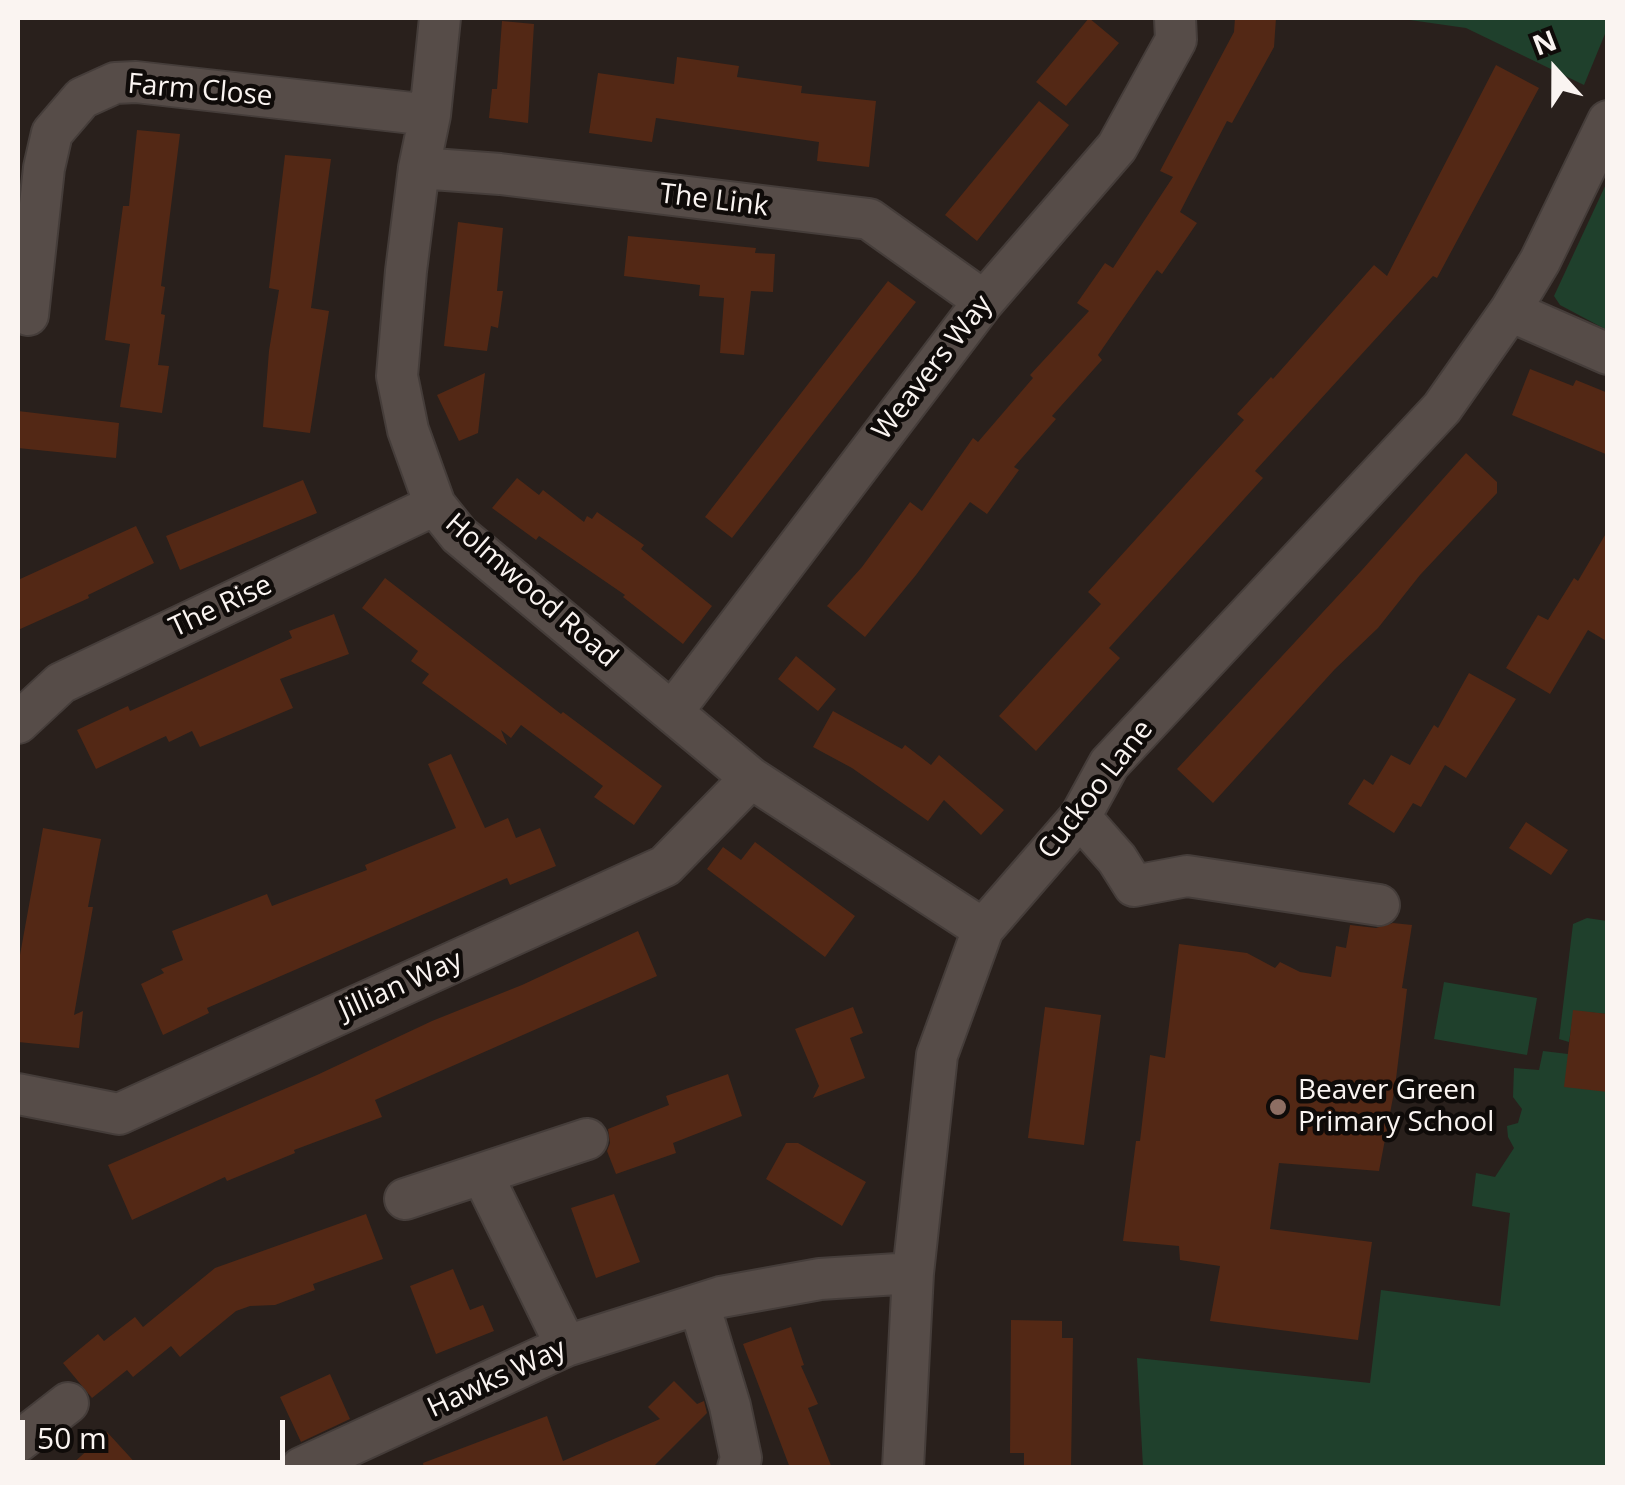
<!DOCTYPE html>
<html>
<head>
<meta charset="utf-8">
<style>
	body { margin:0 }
	#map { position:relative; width:1625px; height:1485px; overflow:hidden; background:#29201c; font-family:"Open Sans",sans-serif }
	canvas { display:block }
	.frame { position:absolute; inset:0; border:20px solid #faf4f1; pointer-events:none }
	.north { position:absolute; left:1505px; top:20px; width:100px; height:100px; -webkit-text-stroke:8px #0f0b09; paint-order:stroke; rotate:339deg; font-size:28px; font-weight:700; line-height:40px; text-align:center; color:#faf4f1 }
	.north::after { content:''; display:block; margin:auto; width:35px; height:45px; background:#faf4f1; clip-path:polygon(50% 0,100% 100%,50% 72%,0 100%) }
	.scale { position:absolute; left:20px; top:1420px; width:265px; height:45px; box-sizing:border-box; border:5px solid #faf4f1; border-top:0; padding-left:12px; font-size:30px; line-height:35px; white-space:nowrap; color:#faf4f1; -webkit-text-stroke:8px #0f0b09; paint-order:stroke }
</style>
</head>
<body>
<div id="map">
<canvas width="1625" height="1485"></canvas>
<div class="frame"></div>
<div class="north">N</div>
<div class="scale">50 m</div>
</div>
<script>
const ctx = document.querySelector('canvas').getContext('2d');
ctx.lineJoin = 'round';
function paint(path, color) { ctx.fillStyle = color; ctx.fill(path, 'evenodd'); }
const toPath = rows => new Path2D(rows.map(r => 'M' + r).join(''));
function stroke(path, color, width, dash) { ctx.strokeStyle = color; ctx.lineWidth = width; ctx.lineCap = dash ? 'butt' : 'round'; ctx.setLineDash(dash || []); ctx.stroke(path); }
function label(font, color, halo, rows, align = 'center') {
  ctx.font = font + ' "Open Sans",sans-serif'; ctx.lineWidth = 9; ctx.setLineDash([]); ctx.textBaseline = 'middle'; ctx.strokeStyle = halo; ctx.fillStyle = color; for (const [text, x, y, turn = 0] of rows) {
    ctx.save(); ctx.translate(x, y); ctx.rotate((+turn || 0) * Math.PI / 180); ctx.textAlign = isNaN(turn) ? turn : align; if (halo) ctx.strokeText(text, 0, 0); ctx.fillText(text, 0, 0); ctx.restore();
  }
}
paint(toPath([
	[1396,18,1607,18,1607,29,1584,85,1466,28],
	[1607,182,1608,330,1607,330,1560,305,1554,296],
	[1587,918,1607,921,1607,1014,1574,1011,1569,1042,1559,1039,1573,924],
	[1444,982,1537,998,1527,1055,1434,1039],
	[1543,1051,1568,1054,1607,1087,1607,1467,1143,1467,1137,1358,1370,1383,1381,1290,1500,1306,1510,1213,1472,1206,1476,1173,1495,1177,1514,1148,1508,1137,1507,1126,1518,1123,1522,1109,1513,1097,1514,1068,1539,1070]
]), '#1f402c');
paint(toPath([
	[1089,18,1119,43,1066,106,1036,82],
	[1235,18,1276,18,1274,47,1232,123,1227,121,1180,212,1197,223,1162,274,1157,270,1098,355,1102,360,1052,416,1056,419,1014,467,1019,470,987,514,970,502,916,575,865,637,827,606,862,567,910,502,922,511,973,438,978,442,1033,378,1030,375,1089,311,1077,303,1105,263,1113,268,1173,177,1160,171,1234,32],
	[502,21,534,24,528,123,489,118,492,89,497,89],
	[677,57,739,66,737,77,802,86,801,93,876,101,869,167,817,161,819,142,656,118,652,142,589,133,598,73,674,84],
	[1496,65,1539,88,1437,278,1433,276,1255,471,1263,478,1109,648,1120,658,1036,751,999,716,1101,604,1088,592,1244,420,1237,414,1271,377,1273,379,1374,265,1387,276],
	[1039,101,1069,125,977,241,945,215],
	[137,130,180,134,161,286,165,287,161,314,165,315,158,365,169,366,162,413,120,407,130,344,105,340,123,206,129,206],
	[285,155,331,159,311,308,329,311,310,433,263,427,269,351,279,290,269,288],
	[458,222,503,228,497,291,503,291,498,328,491,326,487,351,444,346],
	[628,236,756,248,755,253,775,254,773,292,751,291,744,355,720,353,724,298,699,296,700,285,624,276],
	[888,281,916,302,732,538,705,517],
	[1530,369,1573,386,1576,380,1608,393,1608,455,1512,415],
	[485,373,478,433,459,441,437,395],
	[18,411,119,423,116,458,18,448],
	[1466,453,1497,482,1497,493,1420,575,1378,628,1335,669,1213,803,1177,769,1362,570],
	[517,478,539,495,543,490,584,522,587,516,592,519,597,512,644,545,641,549,712,606,683,644,623,597,625,595,539,536,536,540,492,508],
	[303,480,317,513,180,570,166,536],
	[136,526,154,563,88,595,89,598,18,630,18,580],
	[1608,530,1608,642,1588,630,1550,694,1506,668,1538,615,1548,620,1574,578,1578,581],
	[385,578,561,714,563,712,662,786,634,825,594,797,603,786,521,725,511,738,501,730,507,745,422,683,429,674,411,661,418,651,362,608],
	[334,614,349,654,280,679,293,708,200,747,192,731,169,742,166,736,96,769,77,730,128,706,130,711,292,638,289,631],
	[796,656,836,689,818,711,778,679],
	[1469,673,1516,699,1466,778,1445,765,1421,807,1413,803,1394,833,1348,804,1364,779,1373,785,1391,755,1410,765,1434,725,1438,728],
	[833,711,902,749,905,745,931,765,939,755,1004,810,981,835,944,800,928,821,852,768,813,747],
	[451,754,485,828,508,818,516,838,540,828,556,866,510,885,507,878,207,1008,209,1013,163,1035,141,984,164,973,161,969,183,960,172,931,267,894,272,906,367,870,365,865,456,828,428,764],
	[1526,822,1568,850,1551,875,1509,848],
	[43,828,101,839,88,907,93,907,74,1015,83,1011,79,1048,18,1042,18,966],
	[755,842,855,916,825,957,707,869,723,847,741,860],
	[1393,923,1412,925,1402,988,1407,989,1395,1087,1379,1171,1279,1163,1270,1229,1372,1242,1358,1340,1210,1321,1220,1266,1180,1260,1179,1246,1123,1241,1136,1141,1140,1141,1150,1055,1165,1058,1179,944,1247,953,1275,968,1280,962,1300,972,1331,977,1336,946,1346,948,1350,925,1376,928],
	[638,931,657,976,375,1100,382,1117,294,1150,295,1153,227,1181,225,1177,132,1220,108,1165,317,1075,432,1021,522,985],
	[853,1007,863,1033,850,1038,865,1078,813,1098,819,1086,795,1029],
	[1045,1007,1101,1015,1084,1145,1028,1138],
	[1573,1010,1608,1014,1608,1092,1564,1087],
	[728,1074,742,1116,673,1143,676,1153,616,1174,607,1151,610,1143,608,1129,669,1105,666,1096],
	[786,1143,798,1143,866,1182,842,1226,766,1179],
	[614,1194,640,1262,596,1278,571,1208],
	[366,1214,383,1259,313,1284,315,1290,275,1305,250,1306,236,1311,180,1357,171,1346,133,1377,127,1370,92,1398,63,1363,98,1334,104,1341,135,1317,143,1327,215,1268],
	[453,1269,470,1310,483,1305,494,1331,436,1354,410,1286],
	[1011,1320,1062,1321,1062,1338,1073,1338,1071,1468,1024,1468,1024,1453,1010,1453],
	[791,1327,804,1365,801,1366,818,1404,808,1408,832,1468,790,1468,743,1344],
	[330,1374,350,1419,301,1442,280,1397],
	[674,1381,697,1404,704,1401,707,1413,652,1468,424,1468,423,1463,547,1416,563,1461,660,1419,648,1407],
	[107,1432,140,1468,68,1468]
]), '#532815');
const minor = toPath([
	[440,18,430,115,419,168,406,271,397,376,408,430,435,505,459,535,751,778,983,929],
	[419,168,500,174,869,219,984,301],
	[1510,311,1608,354],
	[28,315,44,168,52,133,82,98,115,83,136,82,430,115],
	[673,711,984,301,1117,147,1176,40,1175,18],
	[18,723,61,683,435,505],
	[1080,817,1117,859,1134,886,1187,876,1379,905],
	[18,1094,119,1114,665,866,751,778],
	[482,1174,566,1346],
	[405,1199,587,1139],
	[699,1304,730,1406,741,1458,738,1468],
	[18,1442,68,1403],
	[301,1468,566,1346,721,1297,820,1279,913,1273],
	[903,1468,913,1273,937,1055,983,929,1080,817,1109,764,1442,408,1510,311,1540,261,1608,121]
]);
stroke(minor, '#453d3a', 44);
stroke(minor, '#564c48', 40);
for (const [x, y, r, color] of [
	[1278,1107,10,"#8d6e63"]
]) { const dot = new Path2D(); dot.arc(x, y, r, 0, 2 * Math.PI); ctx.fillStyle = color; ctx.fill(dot); stroke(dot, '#0f0b09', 4); }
label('28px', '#faf4f1', '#0f0b09', [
	["Farm Close",200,91,5],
	["The Link",714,201,7],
	["Weavers Way",933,368,-52],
	["Holmwood Road",531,591,41],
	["The Rise",221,607,-25],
	["Cuckoo Lane",1096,790,-52],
	["Jillian Way",401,986,-24],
	["Hawks Way",497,1379,-25]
]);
label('28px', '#faf4f1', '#0f0b09', [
	["Beaver Green",1298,1091],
	["Primary School",1298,1123]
], 'left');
</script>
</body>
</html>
